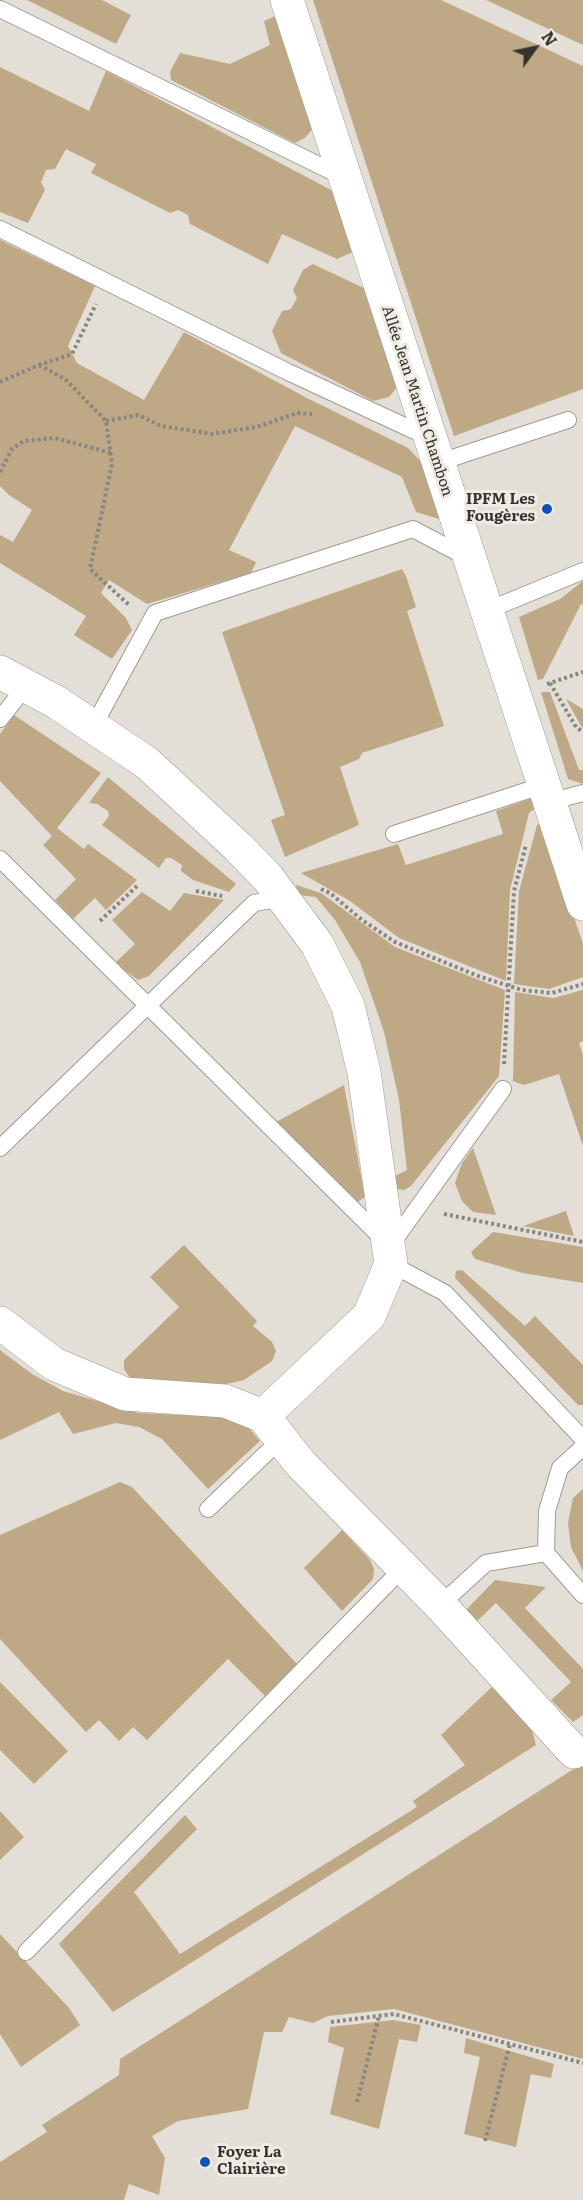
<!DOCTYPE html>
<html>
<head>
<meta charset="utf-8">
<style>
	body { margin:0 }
	#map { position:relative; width:583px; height:2200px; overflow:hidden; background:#e3ded6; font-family:Literata,serif }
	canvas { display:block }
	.north { position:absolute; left:505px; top:18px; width:60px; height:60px; -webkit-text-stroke:4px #f0ebe3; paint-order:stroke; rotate:57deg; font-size:16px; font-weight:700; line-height:24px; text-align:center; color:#363431 }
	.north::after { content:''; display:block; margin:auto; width:21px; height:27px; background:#363431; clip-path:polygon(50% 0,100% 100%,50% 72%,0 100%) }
</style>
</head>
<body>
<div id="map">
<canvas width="583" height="2200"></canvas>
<div class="north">N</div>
</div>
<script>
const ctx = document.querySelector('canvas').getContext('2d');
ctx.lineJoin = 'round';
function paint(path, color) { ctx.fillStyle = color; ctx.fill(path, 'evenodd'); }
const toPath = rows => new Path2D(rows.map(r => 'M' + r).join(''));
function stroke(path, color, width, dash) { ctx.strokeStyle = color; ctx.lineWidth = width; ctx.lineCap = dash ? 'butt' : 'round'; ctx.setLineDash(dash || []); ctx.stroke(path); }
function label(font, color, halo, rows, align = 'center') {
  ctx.font = font + ' Literata,serif'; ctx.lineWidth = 6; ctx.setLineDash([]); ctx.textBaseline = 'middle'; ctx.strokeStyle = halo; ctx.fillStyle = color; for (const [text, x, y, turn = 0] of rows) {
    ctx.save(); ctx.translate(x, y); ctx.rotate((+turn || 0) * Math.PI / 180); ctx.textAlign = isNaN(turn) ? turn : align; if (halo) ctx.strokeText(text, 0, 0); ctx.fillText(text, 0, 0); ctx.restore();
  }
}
paint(toPath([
	[27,0,102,0,131,15,116,44],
	[313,0,441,0,583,66,583,389,454,436],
	[486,0,583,0,583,45],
	[280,14,315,126,305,138,295,143,171,80,170,72,180,53,230,64,270,45,264,21],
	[0,67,89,111,106,71,333,191,353,252,337,259,282,234,268,264,190,224,188,215,178,210,170,213,91,173,96,164,66,149,55,169,46,170,41,182,45,190,28,223,0,212],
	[0,240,95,286,68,346,77,363,144,400,184,332,307,398,408,448,426,467,435,491,439,519,416,512,402,477,295,426,229,550,256,562,251,573,147,604,109,580,101,593,126,618,132,630,112,659,74,635,86,616,0,563,0,535,13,542,32,510,9,495,0,486],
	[313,264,368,290,398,386,389,397,373,401,281,353,272,331,282,311,291,309,297,298,293,290,303,270],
	[402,569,406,576,416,607,407,611,444,726,362,753,359,759,340,767,359,825,285,857,271,820,285,815,222,632],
	[583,581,583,605,581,604,543,679,538,680,519,617,560,599],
	[541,692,550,692,579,770,583,770,583,784,568,779],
	[566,699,583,709,583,728,581,726],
	[14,715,101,773,57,828,84,849,88,844,137,880,106,910,95,898,73,919,55,900,76,879,43,845,52,836,0,781,0,734],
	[108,777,236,884,229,892,193,880,181,871,182,865,171,858,166,858,159,868,102,825,109,816,108,811,97,804,89,803],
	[533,798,536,808,529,813,510,890,506,981,399,938,350,901,301,873,398,844,406,865,503,834,496,811],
	[542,823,583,944,583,977,549,989,514,984,519,891,537,825],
	[296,885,321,893,395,947,505,990,499,1076,411,1186,404,1190,396,1189,393,1177,407,1170,399,1100,384,1032,360,962,335,920,316,897,298,895],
	[142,892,170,911,184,893,224,900,149,976,138,980,115,963,135,944,112,920],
	[583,990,583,1041,579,1043,583,1055,583,1146,559,1074,524,1085,513,1081,515,992,553,998],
	[344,1085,365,1197,353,1205,276,1122],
	[473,1148,496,1215,473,1212,462,1201,455,1183,462,1163],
	[566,1211,574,1236,523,1226],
	[493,1232,583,1247,583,1283,523,1273,475,1259,471,1252],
	[184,1245,257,1321,253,1326,272,1342,276,1351,272,1361,244,1380,222,1385,130,1378,124,1369,124,1360,179,1307,150,1277],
	[462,1270,525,1326,535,1316,583,1365,583,1405,578,1405,455,1278,456,1271],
	[0,1350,32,1374,63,1391,139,1413,227,1417,242,1420,260,1441,208,1489,162,1439,139,1427,116,1423,73,1434,59,1412,0,1440],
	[120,1482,132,1487,297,1664,265,1696,228,1659,147,1740,133,1727,119,1741,99,1720,86,1732,0,1639,0,1535],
	[583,1489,583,1571,571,1547,568,1523,573,1498],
	[342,1530,370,1560,374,1569,373,1579,342,1611,304,1568],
	[495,1580,546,1587,525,1608,583,1669,583,1715,573,1722,551,1700,571,1682,496,1603,476,1622,465,1611],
	[0,1682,68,1751,34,1784,0,1750],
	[495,1684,532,1730,536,1745,113,2012,59,1944,185,1815,197,1829,134,1892,180,1954,417,1807,413,1801,465,1765,441,1735],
	[583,1763,583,2059,394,2009,328,2016,313,2023,289,2017,282,2032,264,2032,248,2109,178,2121,152,2136,165,2158,159,2195,129,2184,124,2200,0,2200,0,2162,47,2132,42,2125,119,2075,120,2059],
	[0,1811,24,1837,0,1860],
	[0,1934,69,2008,80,2025,21,2067,0,2034],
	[393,2020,421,2025,417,2042,399,2039,379,2129,330,2114,344,2048,328,2042,330,2027],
	[466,2038,554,2064,551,2078,531,2074,516,2147,464,2134,480,2057,464,2053]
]), '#bfa885');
const lane = toPath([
	[0,9,343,177],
	[0,229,288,372,428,437],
	[437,463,568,420],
	[486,611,583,571],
	[0,719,26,686],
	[93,727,155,613,413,529,468,558],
	[549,802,583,793],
	[394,834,544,785],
	[0,859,390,1246,503,1089],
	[0,1148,254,903,283,898],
	[391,1264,445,1293,583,1439],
	[583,1447,560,1468,547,1511,546,1553,583,1595],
	[208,1509,281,1439],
	[440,1605,486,1563,546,1553],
	[26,1952,403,1568]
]);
const street = toPath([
	[287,0,583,904],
	[0,672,56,702,147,763,238,847,268,878,317,944,348,1006,364,1072,391,1264,369,1316,263,1416],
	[0,1323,54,1364,125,1394,225,1401,263,1416,300,1463,440,1605,574,1752]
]);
stroke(lane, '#a09b94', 18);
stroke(street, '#a09b94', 34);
stroke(toPath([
	[39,365,65,379,106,421,112,464,90,569,129,605],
	[0,382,39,365,72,354,96,304],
	[106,421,138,415,161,426,212,434,257,427,297,413,312,414],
	[0,472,12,449,24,441,55,438,111,453],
	[550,683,576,727,583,732],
	[547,684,583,672],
	[321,889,330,893,362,920,395,942,478,976,522,990,552,993,583,984],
	[196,891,222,896],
	[100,921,137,886],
	[504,1064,514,891,526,845],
	[444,1214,583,1242],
	[331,2022,394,2014,583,2063],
	[357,2102,379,2016],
	[485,2141,510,2044]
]), '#898580', 4, [3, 3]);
stroke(lane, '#fff', 16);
stroke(street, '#fff', 33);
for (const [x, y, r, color] of [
	[547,509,6,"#114fba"],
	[205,2162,6,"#114fba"]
]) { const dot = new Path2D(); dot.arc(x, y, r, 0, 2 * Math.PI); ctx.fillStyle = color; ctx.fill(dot); stroke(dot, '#f0ebe3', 2); }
label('15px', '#363431', '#f0ebe3', [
	["Allée Jean Martin Chambon",417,401,72]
]);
label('bold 15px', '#363431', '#f0ebe3', [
	["IPFM Les",535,500],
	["Fougères",535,517],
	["Foyer La",217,2153,"left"],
	["Clairière",217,2170,"left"]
], 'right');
</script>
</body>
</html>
